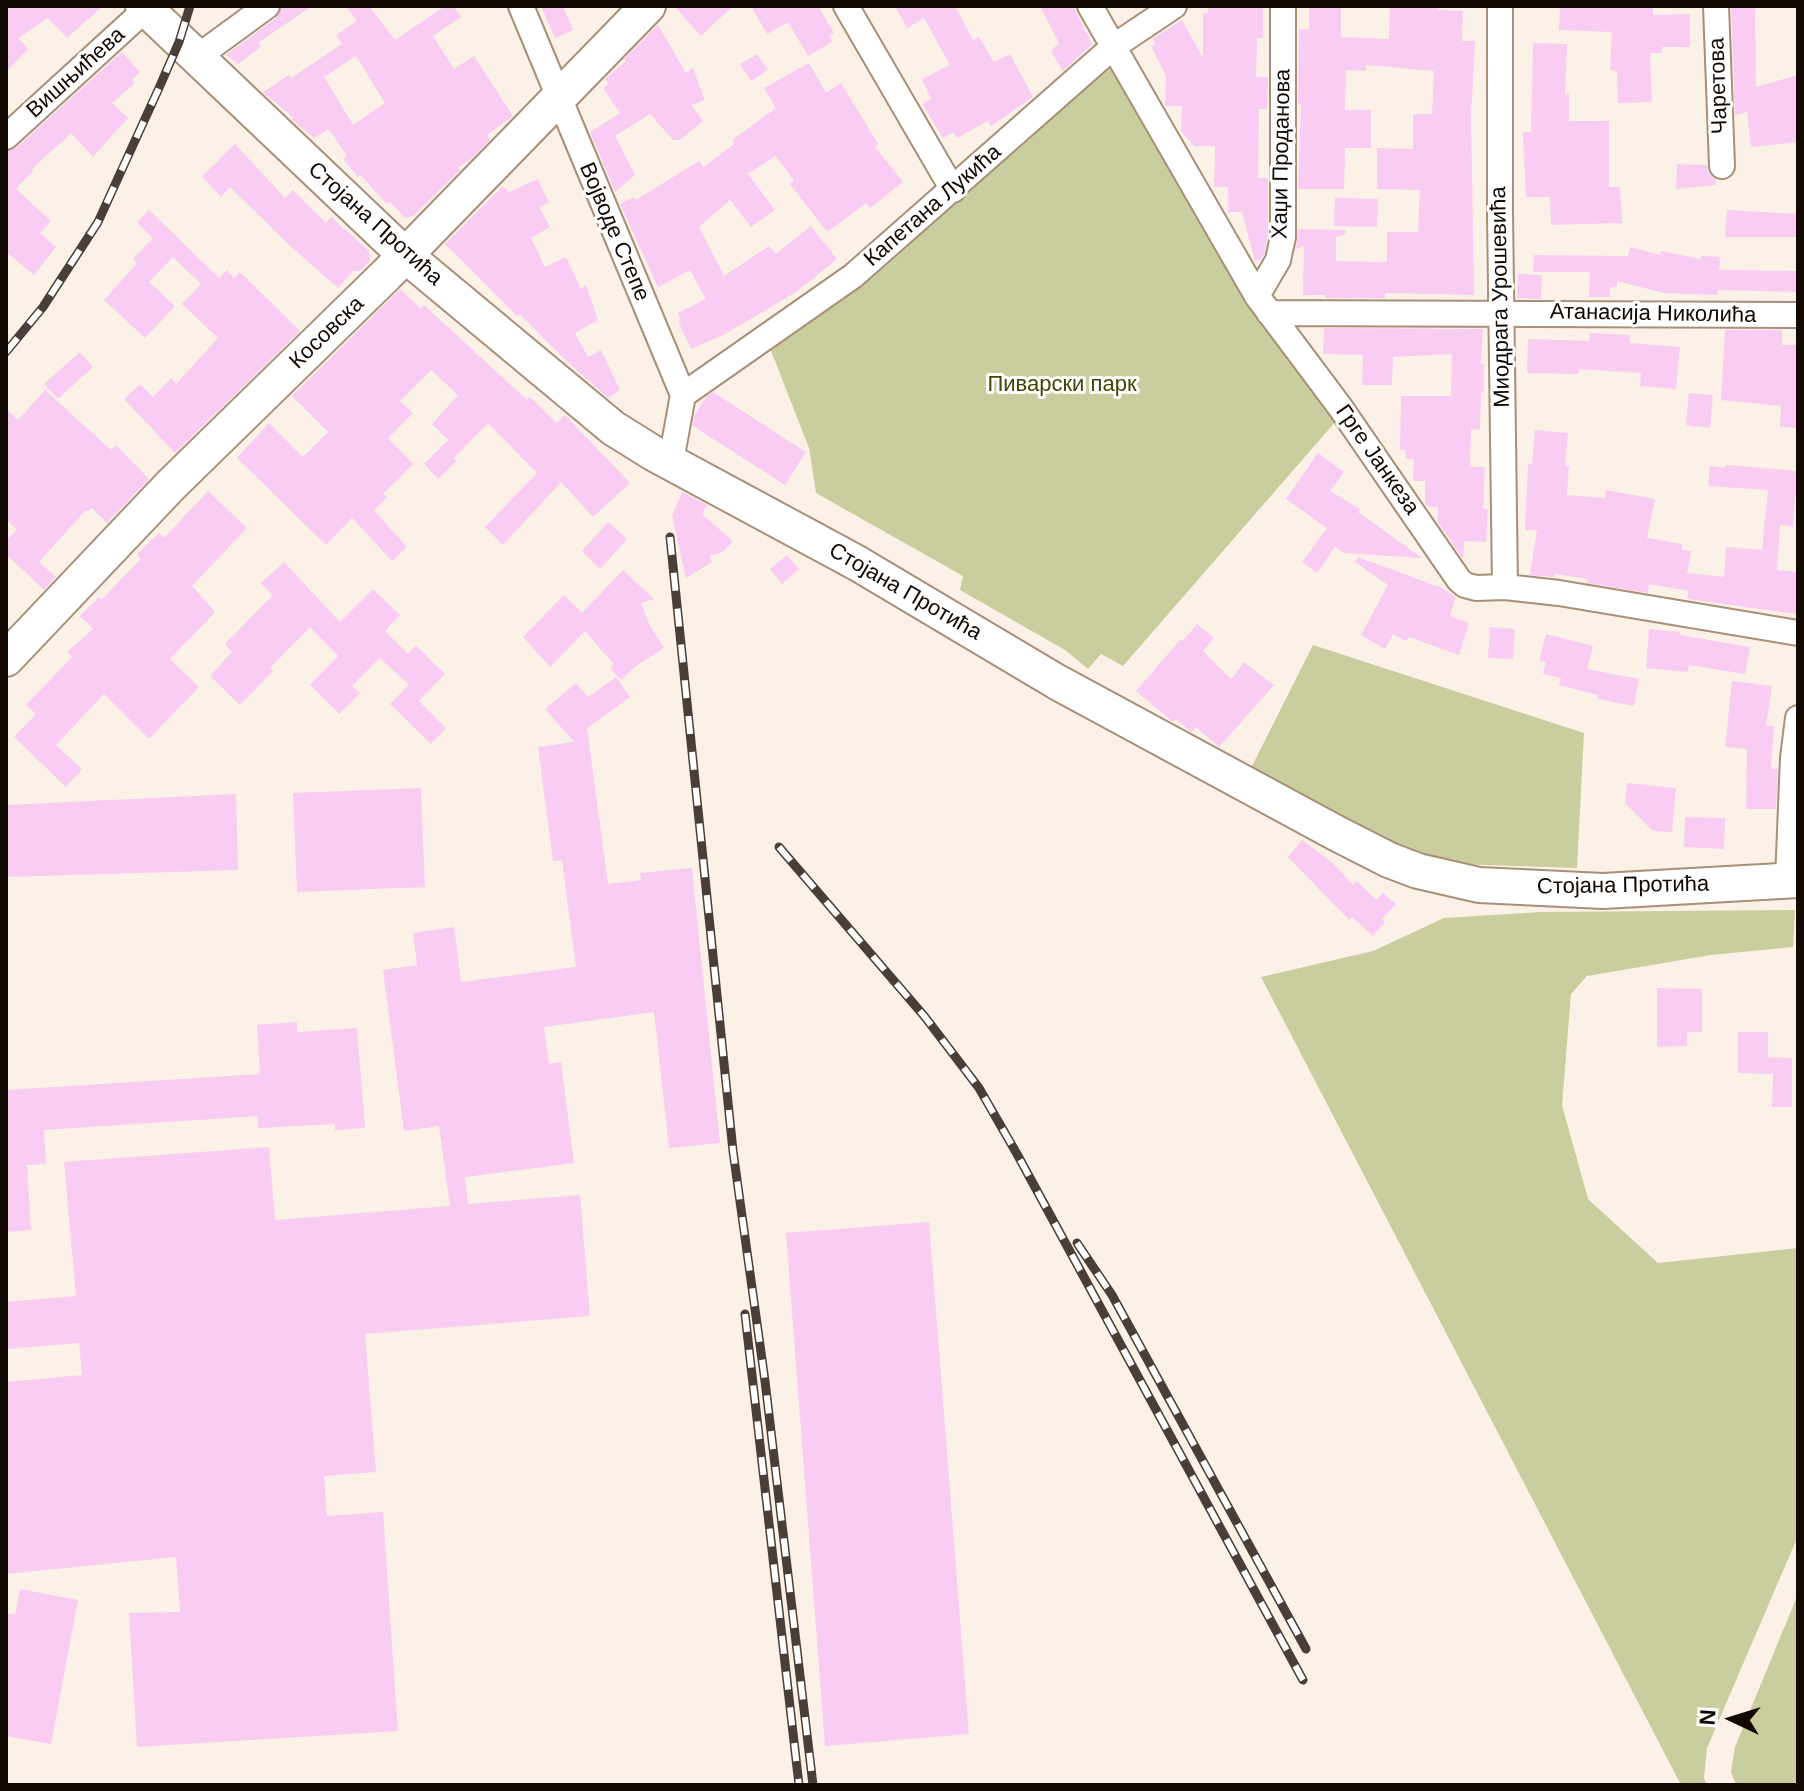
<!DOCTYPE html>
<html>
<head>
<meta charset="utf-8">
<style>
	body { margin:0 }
	#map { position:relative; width:1804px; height:1791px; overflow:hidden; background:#fcf1e7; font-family:Helvetica,sans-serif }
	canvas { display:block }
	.frame { position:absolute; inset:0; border:8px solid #120903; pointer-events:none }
	.north { position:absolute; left:1692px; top:1679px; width:80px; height:80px; -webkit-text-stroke:6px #fff; paint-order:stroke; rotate:274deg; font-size:22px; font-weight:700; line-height:32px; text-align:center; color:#120903 }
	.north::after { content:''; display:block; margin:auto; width:28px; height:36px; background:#120903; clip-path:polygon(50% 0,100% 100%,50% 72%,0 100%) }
</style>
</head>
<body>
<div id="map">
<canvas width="1804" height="1791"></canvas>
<div class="frame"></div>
<div class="north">N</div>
</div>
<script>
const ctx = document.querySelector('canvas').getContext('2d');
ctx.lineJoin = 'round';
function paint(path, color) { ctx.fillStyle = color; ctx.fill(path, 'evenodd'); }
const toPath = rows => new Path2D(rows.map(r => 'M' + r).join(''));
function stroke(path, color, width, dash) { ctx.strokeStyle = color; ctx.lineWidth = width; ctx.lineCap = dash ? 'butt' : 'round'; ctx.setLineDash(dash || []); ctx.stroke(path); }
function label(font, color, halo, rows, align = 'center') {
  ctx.font = font + ' Helvetica,sans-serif'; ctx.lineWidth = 6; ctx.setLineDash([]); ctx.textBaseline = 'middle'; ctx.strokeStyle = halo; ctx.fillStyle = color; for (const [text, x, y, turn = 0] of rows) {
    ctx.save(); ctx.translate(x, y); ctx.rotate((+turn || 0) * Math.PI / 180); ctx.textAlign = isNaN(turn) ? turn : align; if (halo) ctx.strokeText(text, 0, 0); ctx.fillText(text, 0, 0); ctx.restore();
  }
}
paint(toPath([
	[1116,54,1343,413,1123,666,1101,654,1088,669,1065,650,960,590,963,576,816,493,809,448,768,343],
	[1313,645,1584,733,1577,868,1424,863,1248,774],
	[1795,910,1793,947,1711,955,1587,976,1571,994,1562,1105,1588,1199,1658,1263,1798,1248,1798,1536,1707,1748,1704,1778,1707,1785,1681,1785,1261,977,1373,951,1444,918,1541,912],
	[1798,1594,1798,1785,1736,1785,1731,1772,1735,1747]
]), '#cace9e');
paint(toPath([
	[6,6,103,6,67,38,48,18,18,38,28,49,6,72],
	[282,6,312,6,258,43,261,47,238,64,226,55,276,18],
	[346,6,369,6,395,40,445,6,453,6,461,17,433,36,454,69,474,56,513,116,487,135,490,140,471,159,458,168,460,170,413,216,405,218,390,202,387,204,360,175,358,177,343,159,347,156,329,129,314,138,291,119,294,118,263,92,289,75,291,78,342,44,336,35,357,21],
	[356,56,385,103,353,125,324,77],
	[541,6,563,6,573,30,555,38],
	[674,6,733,6,701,36],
	[751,6,818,6,834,33,829,36,832,42,808,56,788,22,767,34],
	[895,6,955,6,973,40,979,37,994,62,1010,54,1033,97,991,126,988,121,957,138,954,132,943,138,922,104,931,99,922,79,950,65,924,18,907,28],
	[1040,6,1073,6,1092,44,1063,71,1051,51,1059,43],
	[1208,6,1263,6,1263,38,1257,38,1256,77,1268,77,1267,109,1259,109,1258,178,1268,178,1268,235,1264,254,1261,259,1255,261,1242,212,1228,212,1228,187,1214,187,1215,146,1194,146,1181,131,1182,106,1165,106,1166,76,1151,46,1155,44,1153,38,1182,20,1203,58,1203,13,1208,13],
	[1309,6,1341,6,1341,37,1389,39,1390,6,1437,6,1437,10,1463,11,1462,41,1475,41,1471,115,1474,295,1385,293,1385,298,1325,298,1325,295,1303,295,1304,246,1296,249,1298,229,1345,230,1346,234,1336,237,1336,261,1387,262,1387,232,1418,232,1420,190,1377,189,1377,148,1413,149,1413,114,1432,114,1434,71,1366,65,1366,71,1346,70,1345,110,1371,110,1371,148,1345,148,1344,189,1298,189,1301,104,1298,104,1299,29,1309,29],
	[1560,6,1653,6,1653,15,1690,14,1690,47,1662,47,1662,53,1650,53,1652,102,1618,103,1617,71,1610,70,1612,32,1559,30],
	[1731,6,1755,6,1756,87,1798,75,1798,142,1751,147,1747,112,1735,115],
	[658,25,686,73,693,68,705,100,691,105,703,121,680,140,673,140,650,114,615,136,635,175,615,192,590,132,620,113,603,88,609,84,605,79,626,61,624,59],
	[1533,43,1567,44,1565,94,1569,94,1569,121,1609,121,1609,187,1620,187,1622,223,1551,225,1550,197,1526,197,1523,132,1531,132],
	[122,52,140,72,132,80,135,83,112,103,128,118,93,157,71,133,32,169,34,170,16,189,51,221,40,233,56,247,34,275,6,252,6,152,16,148],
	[757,54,768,70,751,81,740,64],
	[809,63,826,93,841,83,878,144,875,147,903,182,870,208,866,203,827,232,790,184,794,180,775,156,748,174,775,210,751,227,730,200,699,227,724,276,769,246,776,254,811,226,837,259,796,292,725,334,691,349,678,321,681,320,678,313,706,299,690,270,658,287,620,204,634,197,636,200,699,161,704,167,734,144,732,140,776,108,764,88],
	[235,144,285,198,293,190,326,223,331,217,369,251,370,261,360,271,353,271,338,288,289,245,230,187,221,197,202,177],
	[1677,164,1707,165,1709,173,1716,180,1716,185,1676,189],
	[538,179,549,203,539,207,550,227,531,238,545,267,566,257,581,289,586,285,598,320,575,333,588,357,601,350,620,390,608,398,559,354,520,314,517,316,445,244,503,186,509,192],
	[1335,198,1378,199,1377,227,1334,226],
	[149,210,219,278,227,270,234,278,240,272,300,331,175,453,124,399,140,384,153,397,171,378,176,384,218,338,182,304,201,284,173,257,149,282,175,306,145,338,104,300,137,263,133,259,153,238,137,222],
	[1727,210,1798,214,1798,237,1725,237],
	[1630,247,1660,255,1661,251,1701,259,1701,256,1720,257,1719,270,1798,271,1798,292,1718,290,1717,295,1664,293,1617,281,1617,287,1610,287,1610,297,1589,297,1590,272,1533,272,1534,255,1628,256],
	[1518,274,1542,275,1541,299,1517,298],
	[400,289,421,309,424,305,527,400,530,397,557,423,565,415,630,483,593,517,561,482,503,545,485,527,537,473,488,423,454,458,457,461,438,479,424,464,448,440,432,424,458,395,431,370,400,401,413,413,388,438,413,464,383,494,387,497,374,510,407,547,392,561,352,518,326,545,237,458,269,423,303,457,328,432,292,396],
	[1324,328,1483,329,1481,364,1484,364,1484,392,1481,392,1480,430,1471,429,1470,467,1485,467,1483,508,1488,509,1486,542,1464,541,1463,559,1438,522,1438,507,1426,506,1425,504,1425,481,1413,481,1414,459,1406,459,1405,450,1400,450,1401,396,1451,396,1452,354,1393,357,1392,385,1362,385,1363,355,1323,354],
	[1725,330,1782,330,1782,345,1798,345,1798,428,1780,427,1781,406,1721,400],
	[1590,333,1630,335,1630,343,1680,347,1676,389,1640,386,1641,373,1579,369,1579,374,1527,373,1528,339,1589,341],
	[80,352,93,367,58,399,44,384],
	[45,390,111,450,116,445,149,479,107,523,92,508,88,511,86,510,39,562,56,577,44,590,6,554,6,541,17,530,6,518,6,409,18,420],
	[713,392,806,452,785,485,693,426,694,416,707,396],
	[1689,393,1713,395,1710,428,1686,425],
	[1535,430,1568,433,1565,466,1569,466,1567,495,1605,498,1606,490,1655,499,1647,538,1682,544,1682,550,1691,551,1687,573,1724,577,1726,547,1762,550,1768,490,1708,486,1710,466,1725,468,1726,465,1798,471,1798,496,1795,496,1793,527,1780,525,1777,570,1798,572,1796,614,1688,599,1688,591,1649,584,1648,593,1587,583,1588,579,1555,574,1554,577,1530,575,1537,530,1525,530,1528,464,1532,464],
	[1318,453,1344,472,1330,491,1360,509,1358,512,1422,558,1344,553,1335,547,1317,573,1302,562,1327,528,1286,499],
	[208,491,247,528,192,586,215,612,170,659,199,687,149,739,104,694,56,745,82,769,66,787,14,737,36,714,26,705,72,657,67,652,93,629,80,616,99,597,101,600,141,559,137,554,159,533,164,538],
	[682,492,707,505,702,514,733,541,724,551,710,556,712,562,686,578,672,516],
	[608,522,627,539,600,569,582,551],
	[787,555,799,569,782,584,770,569],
	[1358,557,1442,588,1456,597,1450,616,1469,623,1459,655,1409,637,1406,641,1393,634,1385,649,1361,635,1388,585,1355,562],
	[284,562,340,622,373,589,400,615,385,631,408,654,416,645,445,674,419,701,446,728,431,744,390,704,409,685,380,658,352,686,360,693,339,714,310,685,338,656,310,627,270,668,273,671,240,705,210,676,232,652,225,644,273,595,261,583],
	[623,570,654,599,641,603,650,626,664,648,636,666,621,680,610,668,614,664,585,631,550,667,523,637,564,595,582,613],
	[1197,624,1214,638,1203,651,1231,679,1244,662,1274,685,1219,747,1196,727,1191,732,1176,719,1173,722,1136,691,1181,639,1183,641],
	[1490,627,1515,629,1513,659,1488,658],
	[1649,629,1680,632,1680,635,1750,647,1745,674,1689,665,1688,672,1646,668],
	[1546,634,1593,646,1587,669,1639,679,1634,706,1598,699,1598,695,1559,685,1561,678,1543,674,1546,662,1539,661],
	[616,677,630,697,587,728,608,884,641,880,640,873,692,868,720,1143,669,1148,654,1012,544,1027,549,1064,561,1062,574,1163,465,1177,468,1204,580,1195,590,1316,365,1334,376,1472,324,1476,327,1516,383,1512,398,1731,137,1747,129,1613,180,1612,176,1557,6,1574,6,1382,82,1375,79,1343,6,1349,6,1302,76,1296,64,1162,269,1147,275,1220,450,1206,439,1126,404,1131,383,970,417,965,413,933,454,927,461,982,576,967,562,860,553,861,538,747,574,742,545,709,576,683,588,697],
	[1732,681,1772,686,1766,726,1774,726,1771,769,1778,769,1776,809,1746,809,1747,749,1725,747],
	[1627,783,1676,788,1672,832,1653,831,1625,803],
	[421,788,425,887,297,892,293,793],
	[236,794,238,870,6,877,6,805],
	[1685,817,1725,818,1724,849,1684,847],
	[1302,840,1335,865,1353,885,1357,881,1376,900,1383,893,1396,904,1382,919,1385,922,1373,936,1352,917,1349,920,1288,857],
	[1657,988,1702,989,1702,1032,1687,1032,1687,1046,1657,1047],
	[297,1022,297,1032,357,1028,365,1128,335,1130,335,1124,258,1128,258,1116,44,1130,46,1164,27,1165,31,1230,6,1232,6,1090,260,1074,257,1025],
	[1738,1032,1768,1032,1768,1057,1792,1058,1792,1107,1772,1107,1773,1074,1738,1073],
	[929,1222,969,1734,825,1746,786,1233],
	[20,1589,78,1600,51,1744,6,1736,6,1613,15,1615]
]), '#f8ccf3');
const street = toPath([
	[521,6,683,395,671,461],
	[846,6,953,190],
	[1090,6,1257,296,1340,407,1459,580,1465,585,1476,588,1505,587,1559,593,1798,633],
	[1500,6,1500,213,1505,587],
	[1716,6,1722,166],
	[196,58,267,6],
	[6,137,146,9],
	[1257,296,1278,260,1283,237,1283,6],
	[1269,313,1798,315],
	[683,395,853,276,1113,47,1174,6],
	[1788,880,1793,758,1798,718]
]);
const secondary = toPath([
	[143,6,405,255,613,428,653,453,857,563,1057,682,1336,833,1389,860,1418,871,1479,885,1603,891,1798,880],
	[6,659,171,485,387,274,648,6]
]);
stroke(street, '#a78f78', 28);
stroke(secondary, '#a78f78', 38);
stroke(street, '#fff', 24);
stroke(secondary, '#fff', 34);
const rail = toPath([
	[6,352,43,307,98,222,159,88,179,42,190,6],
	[670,537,733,1151,765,1381,813,1785],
	[779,847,925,1017,979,1088,1017,1154,1303,1680],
	[1077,1243,1112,1295,1306,1649],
	[745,1314,799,1785]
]);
stroke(rail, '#493f38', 9);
stroke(rail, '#fff', 6, [18]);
label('22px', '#120903', '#fff', [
	["Вишњићева",76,73,-42],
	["Чаретова",1719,86,-92],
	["Хаџи Проданова",1282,154,-89],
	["Капетана Лукића",933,206,-41],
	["Стојана Протића",375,224,42],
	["Војводе Степе",614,232,67],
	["Миодрага Урошевића",1501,297,-91],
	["Атанасија Николића",1653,314,1],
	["Косовска",327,333,-44],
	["Грге Јанкеза",1377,460,55],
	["Стојана Протића",905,592,30],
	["Стојана Протића",1623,886,-1]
]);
label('22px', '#434504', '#fff', [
	["Пиварски парк",1062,385]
]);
</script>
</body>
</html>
